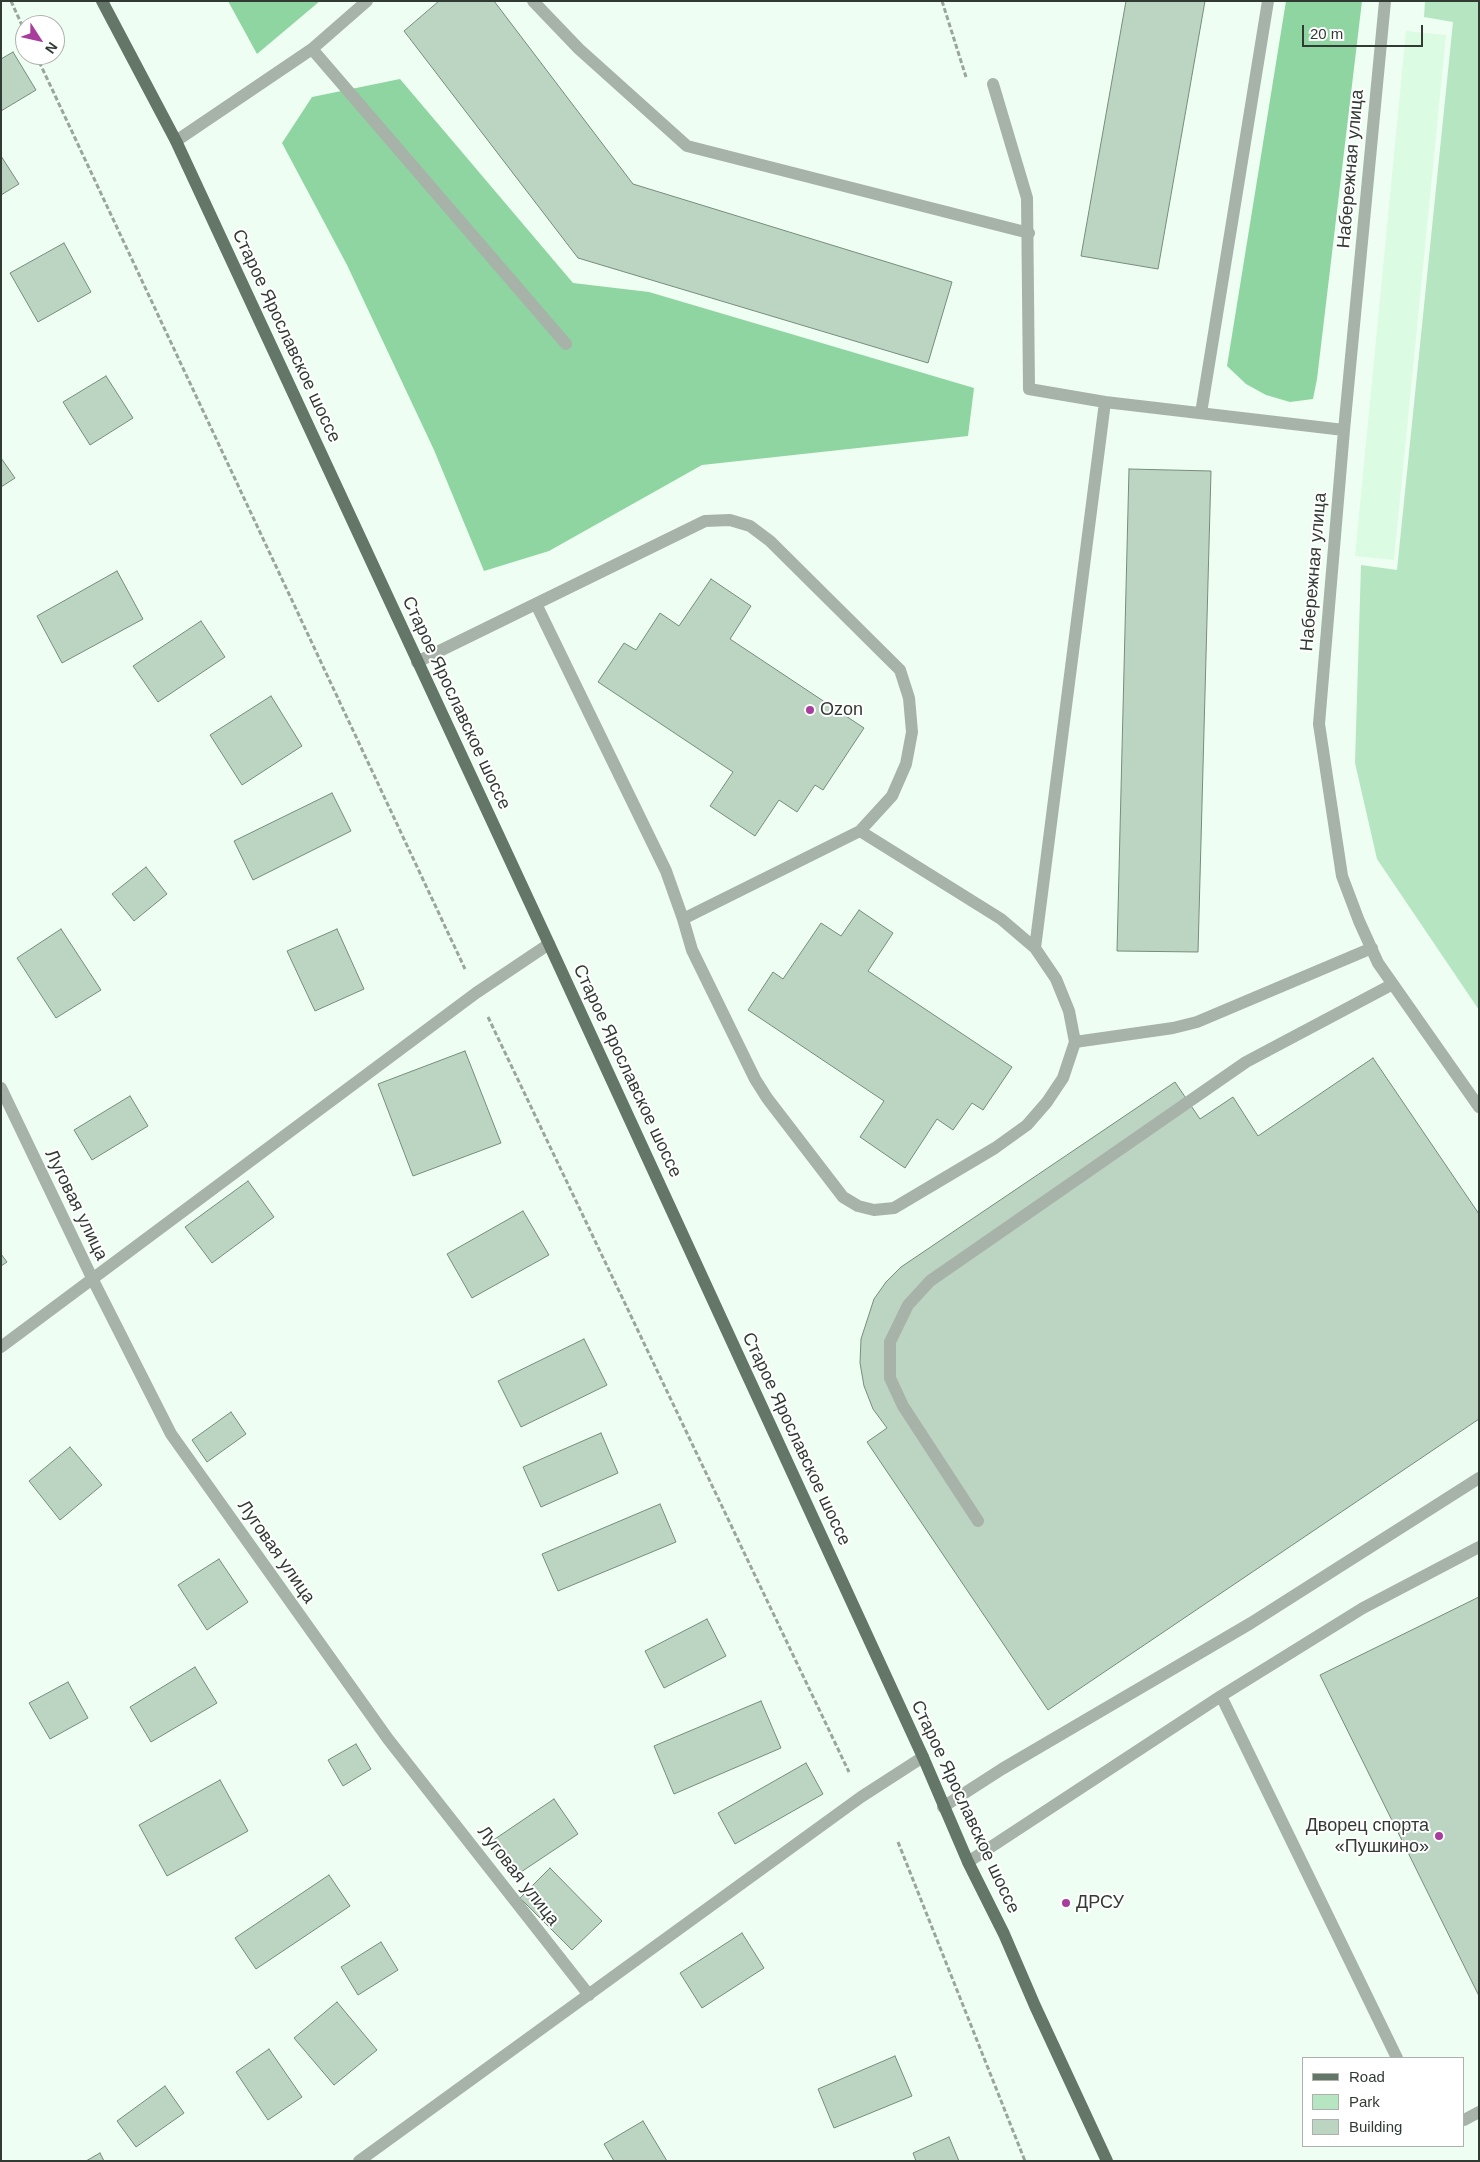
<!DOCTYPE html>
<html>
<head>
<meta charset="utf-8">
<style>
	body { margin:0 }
	#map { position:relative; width:1480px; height:2162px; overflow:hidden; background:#effef2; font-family:Helvetica,sans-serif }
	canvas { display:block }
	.frame { position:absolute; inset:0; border:2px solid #313b34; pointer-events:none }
	.legend { position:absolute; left:1302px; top:2057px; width:162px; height:90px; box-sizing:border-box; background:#fff; border:1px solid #adb1ae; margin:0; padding:6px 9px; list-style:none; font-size:15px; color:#313b34 }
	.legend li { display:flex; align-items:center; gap:10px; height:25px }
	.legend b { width:25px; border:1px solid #adb1ae }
	.north { position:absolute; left:15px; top:15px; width:50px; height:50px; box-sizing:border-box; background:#fff; border:1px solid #adb1ae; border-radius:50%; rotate:125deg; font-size:14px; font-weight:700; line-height:20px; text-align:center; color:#313b34 }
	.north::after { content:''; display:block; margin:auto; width:18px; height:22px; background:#a83d9d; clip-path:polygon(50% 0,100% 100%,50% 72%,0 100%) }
	.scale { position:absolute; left:1302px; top:25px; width:121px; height:22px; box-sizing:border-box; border:2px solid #313b34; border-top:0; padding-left:6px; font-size:15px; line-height:18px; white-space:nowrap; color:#313b34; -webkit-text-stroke:4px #fff; paint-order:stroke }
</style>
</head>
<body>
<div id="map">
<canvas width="1480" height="2162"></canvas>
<div class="frame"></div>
<ul class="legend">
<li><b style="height:6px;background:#637667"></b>Road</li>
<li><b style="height:14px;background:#b6e5c1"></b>Park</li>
<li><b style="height:14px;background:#bcd5c2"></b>Building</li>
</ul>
<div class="north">N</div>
<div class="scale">20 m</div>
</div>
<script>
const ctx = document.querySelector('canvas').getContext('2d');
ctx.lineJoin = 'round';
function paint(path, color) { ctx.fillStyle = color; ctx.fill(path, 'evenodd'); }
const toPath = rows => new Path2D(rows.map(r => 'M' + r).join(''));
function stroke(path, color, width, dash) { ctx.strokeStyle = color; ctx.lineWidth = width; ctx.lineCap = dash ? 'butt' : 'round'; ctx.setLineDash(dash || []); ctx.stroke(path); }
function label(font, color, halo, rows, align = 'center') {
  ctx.font = font + ' Helvetica,sans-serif'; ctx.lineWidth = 4; ctx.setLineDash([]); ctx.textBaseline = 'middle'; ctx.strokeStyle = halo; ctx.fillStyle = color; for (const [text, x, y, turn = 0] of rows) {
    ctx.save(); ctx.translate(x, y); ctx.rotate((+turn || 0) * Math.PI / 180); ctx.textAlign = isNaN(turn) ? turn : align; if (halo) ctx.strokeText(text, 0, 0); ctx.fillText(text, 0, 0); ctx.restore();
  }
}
paint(toPath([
	[1406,31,1446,35,1394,560,1355,556]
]), '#dbfbe2');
paint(toPath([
	[1425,1,1479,1,1479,1010,1377,859,1355,763,1361,565,1397,570,1453,22,1424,17]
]), '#b6e5c1');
paint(toPath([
	[228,1,320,1,257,54],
	[1286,1,1362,1,1317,379,1313,399,1290,402,1266,395,1246,384,1227,366],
	[400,79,573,283,649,292,974,388,968,436,702,465,549,551,484,571,434,450,347,265,282,143,312,97]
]), '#8fd5a1');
const building = toPath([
	[439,1,494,1,633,184,952,282,928,363,578,258,404,31,439,1],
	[1126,1,1205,1,1158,269,1081,256,1126,1],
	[13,52,36,90,1,111,1,59,13,52],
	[1,156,19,184,1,195,1,156],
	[64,243,91,292,38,322,10,273,64,243],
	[106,376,133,418,90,445,63,402,106,376],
	[1,458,15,478,1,487,1,458],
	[1129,469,1211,471,1198,952,1117,951,1129,469],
	[117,571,143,619,62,663,37,616,117,571],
	[711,579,751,606,730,639,864,728,823,790,815,785,797,812,779,800,755,836,710,806,733,772,598,682,624,643,636,650,660,613,679,626,711,579],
	[201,621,225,657,158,702,133,666,201,621],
	[271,696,302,746,242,785,210,735,271,696],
	[332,793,351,831,253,880,234,841,332,793],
	[146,867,167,894,134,921,112,894,146,867],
	[859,910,893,933,868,971,1012,1067,983,1110,972,1103,953,1130,937,1119,905,1168,860,1137,884,1101,748,1010,773,972,783,979,821,923,841,936,859,910],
	[61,929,101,990,56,1018,17,958,61,929],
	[337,929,364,989,315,1011,287,951,337,929],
	[465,1051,501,1143,413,1176,378,1084,465,1051],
	[1373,1058,1479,1214,1479,1419,1048,1710,867,1442,887,1428,873,1409,864,1386,860,1363,861,1339,874,1299,886,1282,901,1267,1175,1082,1200,1119,1233,1097,1258,1136,1373,1058],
	[130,1096,148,1126,92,1160,74,1130,130,1096],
	[248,1181,274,1217,212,1263,185,1227,248,1181],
	[523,1211,549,1255,472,1298,447,1254,523,1211],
	[1,1254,7,1262,1,1266,1,1254],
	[584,1339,607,1385,521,1427,498,1381,584,1339],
	[231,1412,246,1434,207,1462,192,1440,231,1412],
	[601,1433,618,1473,541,1507,523,1467,601,1433],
	[70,1447,102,1485,60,1520,29,1481,70,1447],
	[660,1504,676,1542,558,1591,542,1554,660,1504],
	[219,1559,248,1602,207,1630,178,1585,219,1559],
	[1479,1597,1479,1996,1320,1675,1479,1597],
	[707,1619,726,1656,664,1688,645,1651,707,1619],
	[195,1667,217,1703,151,1742,130,1707,195,1667],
	[68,1682,88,1718,50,1739,29,1703,68,1682],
	[761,1701,781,1748,674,1794,654,1746,761,1701],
	[356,1744,371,1769,343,1786,328,1760,356,1744],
	[806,1763,823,1794,735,1844,718,1813,806,1763],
	[220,1780,248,1831,167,1876,139,1825,220,1780],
	[554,1799,578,1834,512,1878,489,1843,554,1799],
	[550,1868,602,1921,572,1950,520,1898,550,1868],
	[329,1875,350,1906,256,1969,235,1938,329,1875],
	[742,1933,764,1968,702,2008,680,1973,742,1933],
	[381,1942,398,1970,358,1995,341,1967,381,1942],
	[337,2002,377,2050,334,2085,294,2038,337,2002],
	[269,2049,302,2097,268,2120,236,2072,269,2049],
	[895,2056,912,2096,834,2128,818,2089,895,2056],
	[165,2086,184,2113,136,2147,117,2121,165,2086],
	[643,2121,667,2161,614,2161,604,2144,643,2121],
	[949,2137,959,2161,916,2161,913,2153,949,2137],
	[100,2153,104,2161,86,2161,100,2153]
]);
paint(building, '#bcd5c2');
stroke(building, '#768d7b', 1);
stroke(toPath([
	[11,1,25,32],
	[942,1,966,77],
	[36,55,465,969],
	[488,1017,849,1772],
	[898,1842,1025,2161]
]), '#9aa69d', 3, [5, 2.5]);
stroke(toPath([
	[533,1,579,49,687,146,1029,233],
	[1385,1,1344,430,1319,724,1342,876,1359,921,1378,963,1479,1107],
	[312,49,566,344],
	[993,84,1027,198,1029,389,1105,402,1344,430],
	[176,141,312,49,367,1],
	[1201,413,1268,1],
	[417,662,705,521,730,520,750,526,770,541,900,670,909,698,912,732,906,764,892,796,860,831,683,919,666,871,536,604],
	[683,919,692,950,755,1079,767,1098,843,1197,858,1206,874,1210,894,1208,995,1148,1027,1125,1047,1102,1063,1078,1075,1042,1069,1011,1056,979,1035,948,1001,919,860,831],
	[1035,948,1105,402],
	[1075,1042,1173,1028,1197,1022,1372,948],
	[1,1088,93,1280,171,1434,388,1739,589,1995],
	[1,1347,476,993,549,944],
	[978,1521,903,1406,890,1378,890,1342,908,1305,930,1281,1246,1062,1393,984],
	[1221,1696,1363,1608,1479,1547],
	[943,1807,1002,1769,1251,1623,1479,1478],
	[968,1862,1221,1696,1397,2058],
	[1464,2120,1479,2112],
	[359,2161,861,1797,923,1757]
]), '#a7b2a9', 12);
stroke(toPath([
	[102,1,176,141,549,944,923,1757,968,1862,1004,1934,1035,2006,1107,2161]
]), '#637667', 12);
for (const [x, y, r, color] of [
	[810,710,5,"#a83d9d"],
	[1439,1836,5,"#a83d9d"],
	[1066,1903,5,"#a83d9d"]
]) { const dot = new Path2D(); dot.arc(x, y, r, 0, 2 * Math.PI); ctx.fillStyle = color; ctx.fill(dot); stroke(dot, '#fff', 2); }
label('18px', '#313b34', '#fff', [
	["Набережная улица",1351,169,-85],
	["Старое Ярославское шоссе",286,336,65],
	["Набережная улица",1314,572,-85],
	["Старое Ярославское шоссе",456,703,65],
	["Старое Ярославское шоссе",627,1071,65],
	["Луговая улица",76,1205,64],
	["Старое Ярославское шоссе",796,1439,65],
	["Луговая улица",276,1552,55],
	["Старое Ярославское шоссе",965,1807,65],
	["Луговая улица",518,1876,52]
]);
label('18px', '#313b34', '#fff', [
	["Ozon",820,710],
	["Дворец спорта",1429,1826,"right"],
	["«Пушкино»",1429,1847,"right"],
	["ДРСУ",1076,1903]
], 'left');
</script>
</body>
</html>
